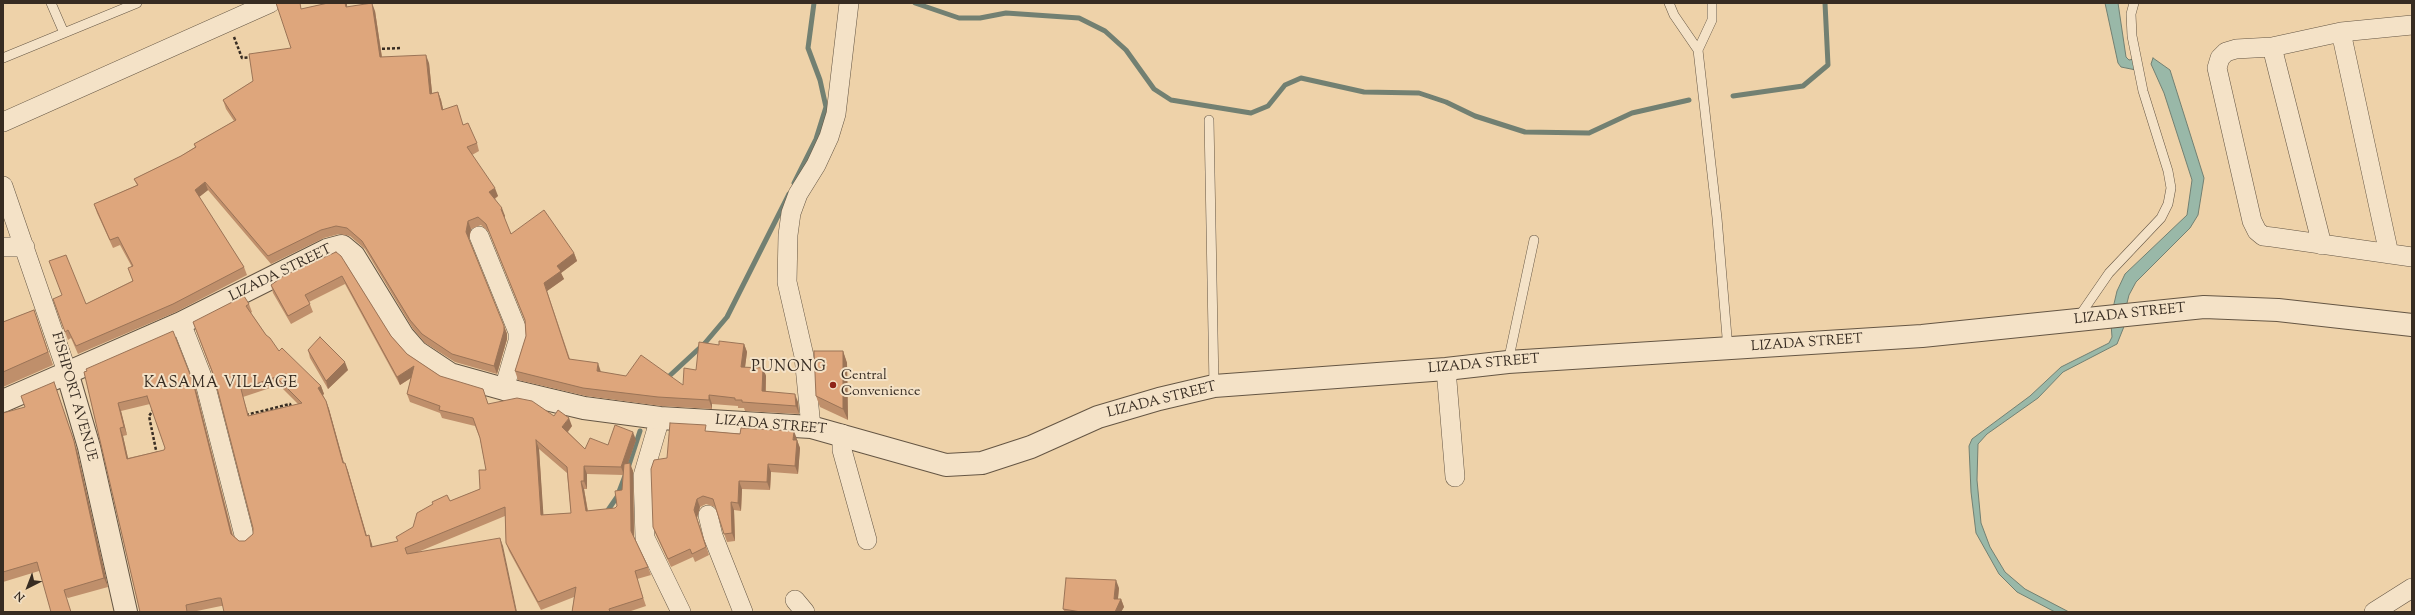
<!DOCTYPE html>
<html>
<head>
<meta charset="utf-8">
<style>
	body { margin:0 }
	#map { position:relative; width:2415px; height:615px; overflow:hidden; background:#eed2a9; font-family:"Sorts Mill Goudy",serif }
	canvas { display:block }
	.frame { position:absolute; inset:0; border:4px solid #372c22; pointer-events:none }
	.north { position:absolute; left:8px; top:567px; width:40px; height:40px; -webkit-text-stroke:3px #f4e2c7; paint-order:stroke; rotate:222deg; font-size:11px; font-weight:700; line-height:16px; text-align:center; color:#372c22 }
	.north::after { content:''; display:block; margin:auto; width:14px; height:18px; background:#372c22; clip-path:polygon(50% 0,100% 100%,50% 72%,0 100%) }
</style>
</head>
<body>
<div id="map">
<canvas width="2415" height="615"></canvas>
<div class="frame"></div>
<div class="north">N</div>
</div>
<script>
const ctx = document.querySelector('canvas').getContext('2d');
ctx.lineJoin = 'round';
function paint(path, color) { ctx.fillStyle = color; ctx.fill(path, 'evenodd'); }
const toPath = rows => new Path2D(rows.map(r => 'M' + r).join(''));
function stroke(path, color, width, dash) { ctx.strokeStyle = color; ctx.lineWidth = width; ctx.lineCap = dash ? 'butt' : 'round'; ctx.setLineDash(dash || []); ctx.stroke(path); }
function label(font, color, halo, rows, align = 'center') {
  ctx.font = font + ' "Sorts Mill Goudy",serif'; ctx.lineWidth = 4; ctx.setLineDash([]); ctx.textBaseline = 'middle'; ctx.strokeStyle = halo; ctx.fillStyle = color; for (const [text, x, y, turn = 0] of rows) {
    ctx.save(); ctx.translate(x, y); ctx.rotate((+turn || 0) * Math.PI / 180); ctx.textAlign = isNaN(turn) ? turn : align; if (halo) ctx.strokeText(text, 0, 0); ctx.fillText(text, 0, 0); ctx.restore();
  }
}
const water = toPath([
	[2105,3,2118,3,2126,57,2129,60,2134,59,2136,70,2121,67,2118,63,2105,3],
	[2153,58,2170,70,2204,178,2198,215,2190,228,2136,282,2129,295,2126,307,2113,308,2117,291,2125,274,2187,215,2192,180,2164,93,2151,64,2153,58],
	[2111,324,2125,324,2117,344,2063,372,2038,398,1987,434,1978,444,1977,480,1981,523,1990,547,2005,572,2025,589,2069,612,2055,612,2017,592,1999,574,1976,533,1971,492,1969,446,1972,439,2030,396,2061,367,2109,343,2112,337,2111,324]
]);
paint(water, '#99b8a8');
stroke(water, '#728072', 1);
stroke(toPath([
	[915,3,959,18,980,18,1006,13,1079,18,1105,31,1126,50,1154,89,1171,100,1251,113,1268,106,1285,85,1301,78,1364,92,1419,93,1446,102,1475,116,1525,132,1589,133,1632,113,1689,100],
	[1733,96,1803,86,1828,65,1825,3],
	[794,183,816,139,826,107,820,80,808,48,814,3],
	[665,380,705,343,727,317,789,194],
	[628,468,640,431],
	[606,513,617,497,625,476]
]), '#728072', 5);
const service = toPath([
	[51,3,64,33],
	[1669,3,1674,15,1698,50,1712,20,1712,3],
	[1698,50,1717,218,1728,349],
	[3,58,137,3],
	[1209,120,1214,386],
	[2078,318,2109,273,2161,218,2168,204,2171,188,2168,171,2143,91,2132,36,2131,14,2134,3],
	[1508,362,1534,240]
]);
const minor = toPath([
	[2412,25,2341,32,2272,47,2236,49,2226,52,2220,58,2217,68,2252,221,2257,231,2263,236,2272,237,2412,257],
	[2341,32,2389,254],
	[2272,47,2322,245],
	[3,122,270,3],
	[3,186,67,372],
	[479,236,518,332,518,341,504,389],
	[3,247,25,247],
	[181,323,206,387,245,539],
	[1446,369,1455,477],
	[660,418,643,476,645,538,681,612],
	[811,427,804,356,787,282,788,235,791,213,798,194,816,165,829,137,836,114,849,3],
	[842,434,842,450,867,540],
	[708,515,713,536,743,612],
	[795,600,805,612],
	[2374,612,2412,588]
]);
const tertiary = toPath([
	[67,372,89,447,126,612],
	[3,401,181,323,327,250,342,246,354,256,403,336,417,352,450,374,504,389,584,408,660,418,811,427,946,465,982,463,1031,447,1098,417,1159,399,1214,386,1446,369,1508,362,1922,336,2204,307,2278,310,2412,325]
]);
stroke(service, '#655644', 10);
stroke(minor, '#655644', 20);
stroke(tertiary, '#655644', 24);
stroke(toPath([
	[234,37,242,58,252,57],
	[377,49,402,48],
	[154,409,149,416,157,455],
	[246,415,290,404,291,407]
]), '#372c22', 2.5, [3, 2]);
stroke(service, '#f4e2c7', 9);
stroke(minor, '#f4e2c7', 19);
stroke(tertiary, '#f4e2c7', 22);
paint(toPath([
	[328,3,347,3,347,7,375,11,382,57,429,63,432,93,438,92,441,100,443,109,464,125,477,143,479,151,472,155,498,196,495,199,505,216,504,217,511,234,574,253,577,261,561,273,564,279,547,291,570,359,601,372,683,385,719,345,744,344,747,352,745,367,763,368,766,376,766,391,798,402,799,414,745,411,744,408,738,408,738,406,712,404,712,409,661,406,586,396,518,380,515,371,526,336,525,321,489,232,481,225,471,229,469,239,504,326,507,334,507,339,497,374,455,362,425,343,413,329,365,249,350,236,339,234,324,238,271,264,208,190,199,197,244,267,247,275,176,312,78,354,71,338,68,340,53,299,86,304,132,281,132,267,120,245,113,248,97,213,94,204,137,185,134,179,181,156,195,147,194,144,234,121,226,109,223,100,253,81,291,48,302,9],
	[336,252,391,336,407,354,440,376,488,404,554,416,572,426,568,432,585,449,636,440,628,463,633,471,634,537,648,567,651,575,637,579,646,606,628,612,572,612,574,597,541,610,509,551,506,543,505,516,418,552,503,546,222,606,221,606,192,612,140,612,84,372,196,390,233,535,239,541,245,541,253,534,253,528,214,378,193,322,249,304,252,312,251,313,266,335,279,351,321,386,324,394,323,395,326,401,329,409,344,463,345,463,348,471,367,536,369,535,372,547,398,541,413,527,450,501,480,489,486,470,480,438,475,426,442,418,440,413,410,402,407,394,411,378,400,385,345,284,309,302,313,312,291,324,273,293,271,285],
	[279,385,298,404,249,416,243,397],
	[150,404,165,448,164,450,128,458,123,436,127,435,121,411],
	[539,449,567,473,571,513,543,515],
	[587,474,623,475,622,490,617,506,615,508,588,511,584,489,587,489],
	[34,310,53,365,3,387,3,322],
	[308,350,348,370,328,389,310,358],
	[843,351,847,363,848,420,820,407,816,396],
	[3,413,77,450,108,587,68,598,39,571,3,582],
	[708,431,797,439,797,440,800,448,798,474,771,472,770,490,742,489,741,511,734,510,735,541,727,542,715,507,706,504,700,507,697,518,709,555,695,562,693,557,671,567,656,535,653,527,667,458],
	[1119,588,1118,599,1121,599,1124,607,1121,612,1065,612,1063,609]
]), '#bf8f6b');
paint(toPath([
	[345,3,347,3,347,5,348,15],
	[372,3,375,11,383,65,380,57],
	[426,55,429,63,433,102,430,94],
	[438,92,441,100,445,118,442,110],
	[205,182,208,190,198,198,195,190],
	[495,188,498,196,492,200,489,192],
	[502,208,505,216,504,218,501,209],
	[468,221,471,229,469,240,466,232],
	[574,253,577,261,561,273,564,279,547,291,544,283,557,266],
	[504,326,507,334,507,339,497,374,494,366],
	[744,344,747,352,744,375,741,367],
	[843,351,847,363,848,420,843,409],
	[345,362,348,370,328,389,326,381],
	[598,363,601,372,600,379,597,371],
	[414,366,417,374,400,385,397,377],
	[763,368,766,376,765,399,762,391],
	[54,382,77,450,108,587,104,578],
	[193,382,196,390,234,542,231,534],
	[321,386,324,394,321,396,318,388],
	[795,394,798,402,799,414,796,406],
	[709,395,712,404,712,409,709,400],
	[326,401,329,409,346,471,343,463],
	[118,403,121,411,127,435,124,427],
	[569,418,572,426,565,435,562,427],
	[120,428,123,436,130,467,127,459],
	[794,431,797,439,796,448,793,440],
	[633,432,636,440,624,475,621,467],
	[536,440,539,449,544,523,541,515],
	[797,440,800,448,798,474,795,466],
	[345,463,348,471,369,544,366,536],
	[630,463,633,471,634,539,631,531],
	[768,464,771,472,770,490,767,482],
	[584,466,587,474,587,489,584,481],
	[581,481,584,489,589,519,586,511],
	[739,481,742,489,741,511,738,503],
	[697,499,700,507,697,518,709,555,694,510],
	[731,502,734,510,735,541,732,533],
	[369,535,372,544,374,555,371,547],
	[500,538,503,546,517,612,516,612],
	[1116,580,1119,588,1117,607,1114,599],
	[1121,599,1124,607,1121,612,1115,612]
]), '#9b7457');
const building = toPath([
	[276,3,300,3,301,9,328,3,345,3,346,7,372,3,380,57,426,55,430,94,438,92,442,110,457,105,463,125,468,123,477,143,467,147,495,188,489,192,502,208,501,209,511,234,544,210,574,253,557,266,561,271,544,283,569,359,598,363,597,371,626,376,641,355,683,385,684,368,696,370,699,342,719,345,719,341,744,344,741,367,763,368,762,391,795,394,796,406,742,402,742,400,735,400,735,398,709,395,709,400,658,397,583,388,515,371,526,336,525,320,486,224,478,217,468,221,466,232,504,326,504,331,494,366,452,354,422,334,410,320,362,241,347,228,336,226,321,230,268,256,205,182,195,190,244,267,173,304,76,346,68,330,65,332,53,299,62,295,49,261,66,255,86,304,133,281,128,268,133,266,118,237,110,240,94,204,138,185,134,179,181,156,196,147,194,144,236,120,223,100,253,81,249,54,291,48,276,3],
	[336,252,341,256,391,336,407,354,440,376,483,389,488,404,517,398,532,401,554,416,558,410,569,418,562,427,585,449,590,438,608,445,615,425,633,432,621,467,584,466,584,481,581,481,586,511,615,508,617,506,615,491,622,490,624,464,630,463,631,531,648,567,635,571,643,598,609,609,610,612,572,612,576,587,538,602,506,543,505,507,405,548,407,554,500,538,516,612,224,612,221,598,218,598,186,605,187,612,140,612,84,372,87,371,86,369,173,331,193,382,231,534,239,541,245,541,253,534,253,528,214,376,193,322,244,296,249,304,246,306,266,335,270,338,279,351,282,348,321,386,318,388,326,401,343,463,345,463,366,536,369,535,371,547,398,541,396,537,413,527,417,513,433,504,432,502,447,495,450,501,480,489,479,470,486,470,480,438,473,418,439,410,440,406,407,394,414,366,397,377,342,276,305,295,310,304,288,316,271,285,285,275,336,252],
	[276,377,302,403,248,416,241,389,276,377],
	[147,396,165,448,164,450,127,459,120,428,124,427,118,403,147,396],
	[536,440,567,467,571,513,541,515,536,440],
	[34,310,48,352,3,372,3,322,34,310],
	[320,337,345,362,326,381,308,350,320,337],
	[814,351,843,351,843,409,816,396,814,351],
	[54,382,74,441,104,578,64,590,71,612,51,612,37,562,3,572,3,413,25,407,21,396,54,382],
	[670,423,706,425,705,431,740,434,741,428,794,431,793,440,797,440,795,466,768,464,767,482,739,481,738,503,731,502,732,533,724,534,713,499,703,496,697,499,694,510,706,547,692,554,690,549,668,559,653,527,651,469,654,460,667,458,670,423],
	[1066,578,1116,580,1114,599,1121,599,1115,612,1081,612,1063,609,1066,578]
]);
paint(building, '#dea67c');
stroke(building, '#9b7457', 1);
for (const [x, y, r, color] of [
	[833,385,4,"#8f2418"]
]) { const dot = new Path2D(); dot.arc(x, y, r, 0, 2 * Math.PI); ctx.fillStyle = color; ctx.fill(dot); stroke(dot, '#f4e2c7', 1.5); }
label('14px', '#372c22', '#f4e2c7', [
	["LIZADA STREET",281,274,-26],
	["LIZADA STREET",2130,315,-6],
	["LIZADA STREET",1807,344,-4],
	["LIZADA STREET",1484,365,-5],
	["FISHPORT AVENUE",73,397,74],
	["LIZADA STREET",1162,401,-14],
	["LIZADA STREET",771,426,5]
]);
label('14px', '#372c22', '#f4e2c7', [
	["Central",841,377],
	["Convenience",841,393]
], 'left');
ctx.letterSpacing = '1px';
label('15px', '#372c22', '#f4e2c7', [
	["PUNONG",789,368],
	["KASAMA VILLAGE",221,384]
]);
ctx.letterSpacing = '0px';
</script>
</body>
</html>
